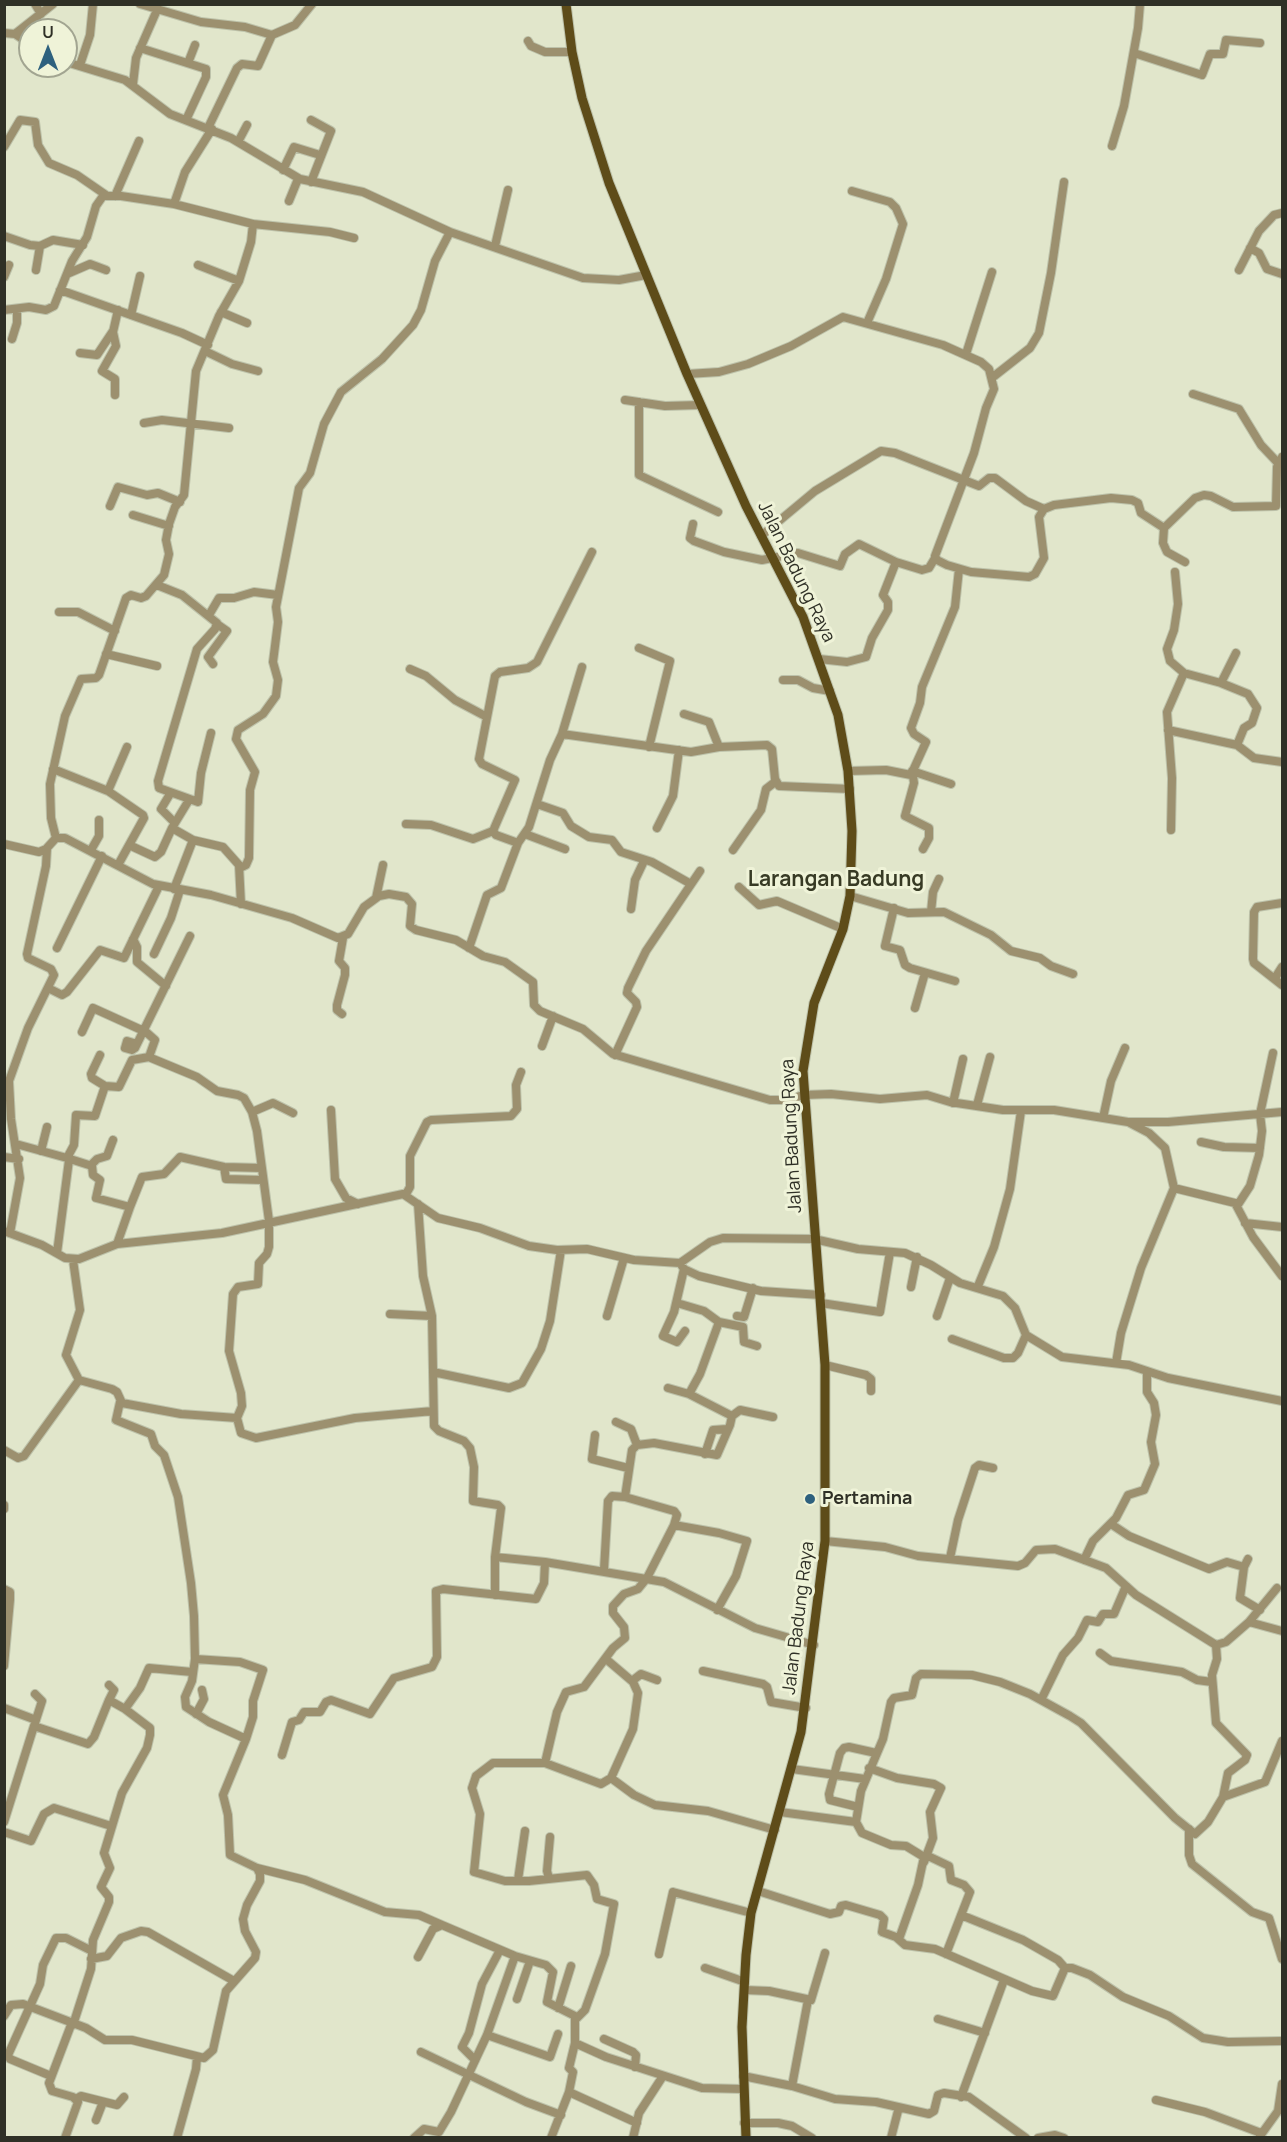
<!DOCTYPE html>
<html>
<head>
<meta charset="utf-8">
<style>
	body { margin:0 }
	#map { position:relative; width:1287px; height:2142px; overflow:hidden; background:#e1e6cb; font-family:Manrope,sans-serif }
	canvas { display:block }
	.frame { position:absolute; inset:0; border:6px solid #2f3026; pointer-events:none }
	.north { position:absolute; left:18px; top:18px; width:60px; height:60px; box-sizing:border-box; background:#eff3d8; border:2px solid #a2a591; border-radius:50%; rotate:0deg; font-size:16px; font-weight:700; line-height:24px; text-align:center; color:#2f3026 }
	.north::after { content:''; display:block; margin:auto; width:21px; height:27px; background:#2e617e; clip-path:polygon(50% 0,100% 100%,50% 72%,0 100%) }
</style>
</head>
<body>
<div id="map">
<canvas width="1287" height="2142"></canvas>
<div class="frame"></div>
<div class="north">U</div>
</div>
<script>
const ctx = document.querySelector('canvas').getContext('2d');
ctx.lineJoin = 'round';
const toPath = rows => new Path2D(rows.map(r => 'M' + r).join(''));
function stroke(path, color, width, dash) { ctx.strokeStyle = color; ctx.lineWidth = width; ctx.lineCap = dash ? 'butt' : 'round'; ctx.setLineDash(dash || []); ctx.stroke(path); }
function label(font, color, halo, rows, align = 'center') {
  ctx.font = font + ' Manrope,sans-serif'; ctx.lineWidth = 6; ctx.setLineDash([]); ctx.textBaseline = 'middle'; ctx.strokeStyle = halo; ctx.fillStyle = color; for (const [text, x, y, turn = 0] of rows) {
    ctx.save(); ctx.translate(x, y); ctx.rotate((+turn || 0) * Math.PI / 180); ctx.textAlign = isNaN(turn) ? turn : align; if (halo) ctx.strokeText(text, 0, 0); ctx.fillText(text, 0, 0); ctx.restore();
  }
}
const minor = toPath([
	[35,4,41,14],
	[140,4,201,22,245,27,272,35,295,25,312,4],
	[4,33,15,34,30,44],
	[15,34,53,4],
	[528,41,531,46,545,52,572,52],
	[140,48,206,69,206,77,186,120],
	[1134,53,1202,75,1210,54,1223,54,1226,40,1260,43],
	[66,62,125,80,170,114,231,138,300,179,363,192,450,232,583,278,619,280,646,275],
	[188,63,195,45],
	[80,65,90,35,93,4],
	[133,84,136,58,157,10],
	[208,128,237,68,242,64,258,66,272,35],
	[238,142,247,125],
	[1112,146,1124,106,1138,28,1140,4],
	[4,147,20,120,35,122,38,145,49,163,77,175,106,195],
	[283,170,294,147,320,155],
	[311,182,331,131,311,120],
	[852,191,890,202,896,208,903,224,886,279,867,323],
	[115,196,139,141],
	[289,201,298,179],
	[253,224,330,232,354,238],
	[4,236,30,245,40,246,53,240,83,245],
	[495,246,508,190],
	[1250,248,1259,253,1267,269,1282,274],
	[198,265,239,281],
	[36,270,40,246],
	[1239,270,1259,231,1274,215,1282,213],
	[67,274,90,264,106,270],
	[4,277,9,265],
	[60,290,182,333,208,345],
	[4,310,29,307,46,310,54,306,72,261,87,237,96,206,103,196,121,196,174,204,185,172,212,129],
	[221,312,247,323],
	[131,315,140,276],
	[12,339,17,323,17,310],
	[205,351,232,364,258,371],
	[80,353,97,355,113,331],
	[966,354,992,272],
	[687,374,719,372,748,364,791,346,843,317,943,345,981,362,989,369,994,389,986,408,974,453,935,556,937,560,947,565,971,572,1029,577,1035,574,1044,558,1039,517,1044,509,1054,505,1111,498,1132,500,1138,503,1141,513,1164,528,1195,498,1204,495,1211,496,1233,507,1276,506,1277,467,1282,457],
	[993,377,1030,348,1039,333,1051,273,1064,182],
	[1193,394,1239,409,1261,445,1278,463],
	[115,395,115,379,102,371,116,346,113,332,118,310],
	[625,400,665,406,700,405],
	[639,402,639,475,718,512],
	[144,423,162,420,229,428],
	[110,506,118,487,147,495,158,493,180,502],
	[133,515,169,526],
	[693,524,690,538,694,541,724,552,762,560,798,553,840,566,845,554,859,544,896,562,922,570,929,568,935,558],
	[1164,528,1163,543,1167,552,1185,562],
	[761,536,815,491,881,451,895,453,979,486,989,478,995,478,1026,501,1044,509],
	[1175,572,1178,604,1174,630,1167,649,1170,661,1184,673],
	[157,585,182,595,217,623,215,629,197,649,158,781,159,788,198,802,201,773,211,733],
	[59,612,78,612,115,631],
	[209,615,219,598,234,598,254,592,278,595],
	[639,648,670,661,649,747],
	[106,654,157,666],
	[819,659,847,662,866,657,872,638,888,610,888,602,883,595,896,562],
	[213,664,208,657,227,631,217,624],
	[410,669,426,676,455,700,487,717],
	[783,680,798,680,813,688,830,691],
	[1221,683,1248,694,1257,708,1252,723,1244,728,1237,745],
	[684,714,709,722,719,747],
	[1168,730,1237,745,1254,758,1282,762],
	[562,734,582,667],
	[53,769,108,791,143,815,144,818,118,865],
	[848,771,886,770,911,775,926,742,914,734,911,728,920,703,922,687,955,607,959,569],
	[912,771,951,784],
	[911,775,913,776,914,783,905,816,929,828,929,838,923,849],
	[108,791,127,747],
	[170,794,161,809,175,823,172,828,193,840,223,847,239,865,241,904],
	[537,804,563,813,571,826,589,837,612,840,621,852,652,862,691,884],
	[175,823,189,800],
	[406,824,431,825,473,839,493,831],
	[657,828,673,796,679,750],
	[1171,830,1172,778,1167,712,1184,673,1221,683,1236,653],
	[525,834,565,849],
	[56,838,51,818,50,784,65,716,81,679,96,678,99,675,126,598,131,595,141,598,146,596,164,575,169,554,166,540,169,524,175,507,184,495,196,371,219,316,239,281,251,242,253,224,174,204],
	[518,843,496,835,493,831,515,780,482,764,479,759,495,676,500,672,528,668,537,662,592,552],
	[4,844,39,852,46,849,56,838,65,838,153,884,211,895,292,918,338,938,348,934,364,907,379,896,389,894,406,897,412,904,410,926,416,930,456,940,483,956,505,962,533,982,534,1005,540,1011,583,1029,613,1054,770,1100,788,1100,803,1095,831,1094,880,1099,927,1095,950,1102,1003,1110,1054,1110,1128,1122,1168,1122,1282,1112],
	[129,845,155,857,161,852,172,828],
	[91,850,99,836,99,820],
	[733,850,761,810,766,789,775,782],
	[240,868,246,865,249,858,250,790,255,772,236,739,238,730,263,714,276,696,278,680,273,662,278,622,276,607,299,488,310,473,324,424,341,392,382,359,413,325,421,310,435,261,450,232],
	[739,887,759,905,777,901,843,929],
	[174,889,193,840],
	[850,896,908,913,944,912,991,935,1011,951,1040,958,1051,966,1073,974],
	[376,898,383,865],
	[1282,903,1257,907,1254,912,1253,959,1254,963,1282,985],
	[894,908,885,946,900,950,905,965,910,968,955,981],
	[631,909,635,880,644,861],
	[931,912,933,892,939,879],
	[133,939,137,947,137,962,166,986],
	[57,948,102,856],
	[469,948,487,895,501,888,518,843,529,827,550,760,562,734,691,752,719,747,767,745,772,749,775,779,779,786,850,789],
	[154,954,171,918,180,890],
	[1275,978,1282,967],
	[48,988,62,995,67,992,100,950,124,958,159,886],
	[915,1008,925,973],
	[342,1014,337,1010,337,1005,345,975,345,968,339,961,343,938],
	[82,1032,93,1008,146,1032,155,1040,149,1057,151,1058,197,1077,217,1091,238,1095,244,1098,252,1112,257,1131,269,1221,269,1247,267,1254,259,1263,258,1284,238,1287,233,1294,229,1351,241,1393,242,1406,237,1418],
	[137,1044,127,1041,125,1048,132,1050,135,1048,190,936],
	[542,1046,553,1016],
	[100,1055,91,1074,92,1078,105,1086],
	[615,1055,637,1007,636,1002,627,993,628,988,646,951,700,871],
	[953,1103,963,1059],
	[977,1105,990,1057],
	[331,1110,335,1179,346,1198,358,1204],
	[252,1112,273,1103,293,1113],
	[1103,1118,1111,1081,1125,1048],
	[1130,1123,1149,1133,1165,1148,1174,1188,1235,1203,1253,1237,1282,1276],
	[1201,1142,1224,1147,1260,1148],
	[16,1144,67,1158,74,1145,76,1115,95,1116,105,1086,119,1087,132,1060,149,1057],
	[41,1151,47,1127],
	[4,1157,19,1159],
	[67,1158,92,1166,93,1175,100,1180,96,1198,130,1207,117,1244],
	[91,1165,97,1159,107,1156,113,1140],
	[224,1167,226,1179,263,1180],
	[406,1194,410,1187,410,1156,427,1122,431,1120,511,1116,517,1109,516,1085,521,1072],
	[418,1204,423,1276,432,1316,434,1426,439,1431,464,1441,470,1448,474,1467,473,1501,498,1505,501,1508,495,1557,495,1595],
	[1237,1206,1250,1186,1259,1155,1262,1131,1260,1114,1273,1053],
	[130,1207,142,1177,164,1174,180,1157,224,1167,262,1168],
	[1245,1223,1282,1227],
	[4,1231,42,1245,65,1258,79,1259,117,1244,222,1233,403,1194,438,1218,480,1228,529,1246,557,1250,587,1249,634,1260,680,1263,710,1242,723,1238,814,1239,858,1249,905,1253,931,1265,960,1283,1003,1296,1015,1308,1026,1335,1062,1357,1129,1365,1168,1378,1282,1401],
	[10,1233,20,1178,11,1119,9,1081,28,1028,54,975,51,969,28,958,27,954,46,866,47,848],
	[57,1253,69,1160],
	[680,1263,684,1269,699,1276,761,1291,821,1295],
	[684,1269,674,1312,663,1336,677,1342,685,1331],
	[978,1286,994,1247,1010,1189,1021,1111],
	[911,1287,917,1257],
	[677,1303,704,1311,719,1322,700,1374,689,1394],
	[821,1303,880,1312,890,1252],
	[390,1314,432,1316],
	[607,1316,624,1258],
	[737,1316,744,1317,753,1288],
	[937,1316,950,1278],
	[719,1322,743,1327,744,1342,757,1346],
	[952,1339,1004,1358,1013,1358,1018,1353,1026,1335],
	[1116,1363,1121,1333,1141,1268,1174,1188],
	[825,1365,866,1375,871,1379,871,1391],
	[433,1372,509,1388,522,1383,541,1349,550,1321,561,1250],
	[79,1380,112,1389,117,1392,122,1403,181,1414,237,1418,241,1433,256,1438,355,1418,433,1411],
	[732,1416,740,1410,773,1417],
	[616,1422,631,1429,637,1445],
	[595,1435,592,1459,628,1468],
	[4,1450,18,1458,24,1456,79,1380,66,1355,80,1310,73,1260],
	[705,1454,713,1430,727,1429],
	[625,1497,674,1511,677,1515,674,1525,719,1533,747,1541,736,1576,717,1610],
	[4,1505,4,1509],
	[1111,1524,1129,1536,1209,1569,1227,1562,1244,1567],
	[825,1541,885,1547,918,1556,1018,1566,1025,1563,1036,1550,1055,1549,1106,1568,1136,1595,1216,1645,1226,1642,1249,1622,1282,1631],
	[495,1557,545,1562],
	[950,1558,958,1520,975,1468,979,1465,993,1468],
	[1248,1559,1244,1567,1240,1598,1260,1610],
	[1084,1560,1093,1541,1116,1518,1128,1495,1144,1490,1155,1464,1151,1442,1156,1415,1154,1403,1147,1392,1147,1373],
	[604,1570,608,1501,612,1496,625,1497,632,1450,637,1445,654,1443,717,1455,730,1425,732,1416,689,1394,668,1388],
	[4,1589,10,1592,10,1600,4,1666],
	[1249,1622,1277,1588],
	[1216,1645,1217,1659,1212,1675,1216,1723,1247,1755,1245,1760,1228,1773,1223,1797],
	[1100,1653,1111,1661,1182,1672,1197,1680,1212,1682],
	[195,1659,240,1662,263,1670,253,1701,253,1717,246,1739],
	[606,1659,633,1682,638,1693,633,1729,611,1778],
	[703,1671,763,1684,767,1687,771,1702,806,1708],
	[632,1681,641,1674,657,1680],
	[109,1685,114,1690,109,1700],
	[1041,1700,1063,1655,1078,1638,1087,1620,1098,1622,1103,1614,1114,1614,1126,1586],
	[4,1708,36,1720],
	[196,1714,204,1699,202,1690],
	[34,1726,42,1701,35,1694],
	[282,1755,292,1722,299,1720,304,1712,320,1712,326,1702,331,1700,370,1714,394,1678,432,1667,437,1657,436,1591,443,1589,536,1599,544,1583,545,1562,664,1582,755,1628,814,1645],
	[545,1763,557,1712,566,1692,584,1687,613,1648,625,1638,624,1627,613,1613,613,1606,624,1594,638,1589,647,1578,674,1525],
	[869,1768,897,1778,934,1784,941,1788,930,1812,933,1838,924,1862],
	[792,1769,865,1779],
	[858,1807,830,1800,829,1794,840,1753,844,1748,849,1747,876,1753],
	[780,1812,856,1822],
	[4,1822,34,1726,88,1744,94,1737,109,1700,125,1709],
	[1189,1829,1189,1855,1192,1864,1252,1912,1269,1918,1282,1959],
	[4,1832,31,1841,44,1814,54,1808,111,1826],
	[928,1856,949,1866,951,1880,964,1885,970,1892,946,1954],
	[257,1868,305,1880,385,1912,419,1915,442,1925],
	[549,1878,547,1871,550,1837],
	[518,1880,525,1831],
	[758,1891,830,1914,839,1912,841,1906,846,1905,880,1915,884,1919,882,1932,896,1937,905,1945,935,1949,1032,1991,1053,1996,1065,1968,1072,1968,1090,1975,1123,1997,1169,2016,1203,2038,1228,2042,1282,2041],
	[961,1915,1023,1940,1058,1960,1065,1968],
	[899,1939,918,1885,924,1857,906,1846,891,1845,862,1833,856,1822,861,1791,883,1739,891,1702,894,1698,912,1695,916,1678,921,1674,972,1675,1000,1682,1030,1694,1070,1716,1081,1723,1175,1818,1195,1834,1208,1822,1223,1797,1265,1782,1282,1741],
	[659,1954,673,1892,751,1913],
	[418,1957,433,1929,442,1925,515,1956,546,1965,553,1972,547,2002,575,2016,575,2043,606,2057,702,2088,743,2089],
	[91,1959,107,1956,121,1938,141,1931,148,1932,234,1981],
	[705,1968,745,1982],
	[744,1990,769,1991,811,2000,825,1953],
	[517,1999,530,1961],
	[558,2008,571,1966],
	[4,2016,11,2005,23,2004,86,2028,105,2040,132,2040,204,2058,213,2050,226,1991,255,1958,256,1952,245,1931,243,1919,247,1905,260,1881,260,1874,257,1868,230,1855,228,1815,223,1795,246,1739,209,1722,186,1707,185,1697,192,1681,195,1659,194,1616,191,1583,178,1497,164,1455,155,1446,151,1434,116,1420,120,1402],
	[576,2019,585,2010,605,1954,614,1904,597,1899,594,1885,587,1875,529,1881,505,1881,474,1872,480,1814,472,1788,476,1776,493,1763,545,1763,601,1784,611,1778,634,1795,655,1805,708,1811,775,1830],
	[938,2019,985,2033],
	[73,2025,91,1969,93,1940,109,1902,109,1897,101,1887,110,1868,104,1853,122,1793,147,1748,150,1735,150,1728,125,1709,140,1688,149,1668,192,1672],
	[487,2035,550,2057,558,2034],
	[604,2039,633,2052,636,2055,635,2067],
	[421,2052,526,2102,561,2115],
	[474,2059,462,2047,469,2033,482,1984,500,1950],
	[51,2076,10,2059,8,2055,40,1984,43,1965,56,1938,66,1938,90,1950],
	[743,2076,792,2086,835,2099,876,2102,929,2114,934,2111,938,2095,944,2093,969,2097,1026,2138],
	[792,2086,808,2000],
	[569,2092,637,2123],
	[961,2097,1004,1980],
	[76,2099,81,2096,117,2105,124,2097],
	[1156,2100,1205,2112,1261,2133],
	[96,2120,103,2102],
	[744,2123,778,2123,792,2126,812,2138],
	[1260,2136,1278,2111,1282,2084],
	[65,2138,78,2102,73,2097,52,2091,49,2083,71,2025],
	[177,2138,196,2069,197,2057],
	[414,2138,424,2129,439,2132,451,2112,487,2035,515,1956],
	[551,2138,569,2092,573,2072,569,2068,575,2043],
	[633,2138,639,2113,663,2076],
	[891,2138,899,2107],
	[1038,2138,1055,2135,1064,2138]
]);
const major = toPath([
	[566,4,572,52,582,98,609,183,687,374,746,506,803,617,838,715,848,771,852,831,850,896,843,929,814,1003,803,1071,825,1365,825,1541,801,1732,751,1913,746,1955,742,2027,746,2138]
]);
stroke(minor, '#bdc2aa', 10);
stroke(major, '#bdc2aa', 11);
stroke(minor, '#9c906f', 8);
stroke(major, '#5e4c19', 9);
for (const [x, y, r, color] of [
	[810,1499,6,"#2e617e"]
]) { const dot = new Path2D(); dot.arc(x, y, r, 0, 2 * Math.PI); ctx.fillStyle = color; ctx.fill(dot); stroke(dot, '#eff3d8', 2); }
label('18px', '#2f3026', '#eff3d8', [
	["Jalan Badung Raya",796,572,64],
	["Jalan Badung Raya",792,1136,-93],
	["Jalan Badung Raya",799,1618,-83]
]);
label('bold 18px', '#2f3026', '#eff3d8', [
	["Pertamina",822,1499]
], 'left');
label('bold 21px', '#373a24', '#eff3d8', [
	["Larangan Badung",836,880]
]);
</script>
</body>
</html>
